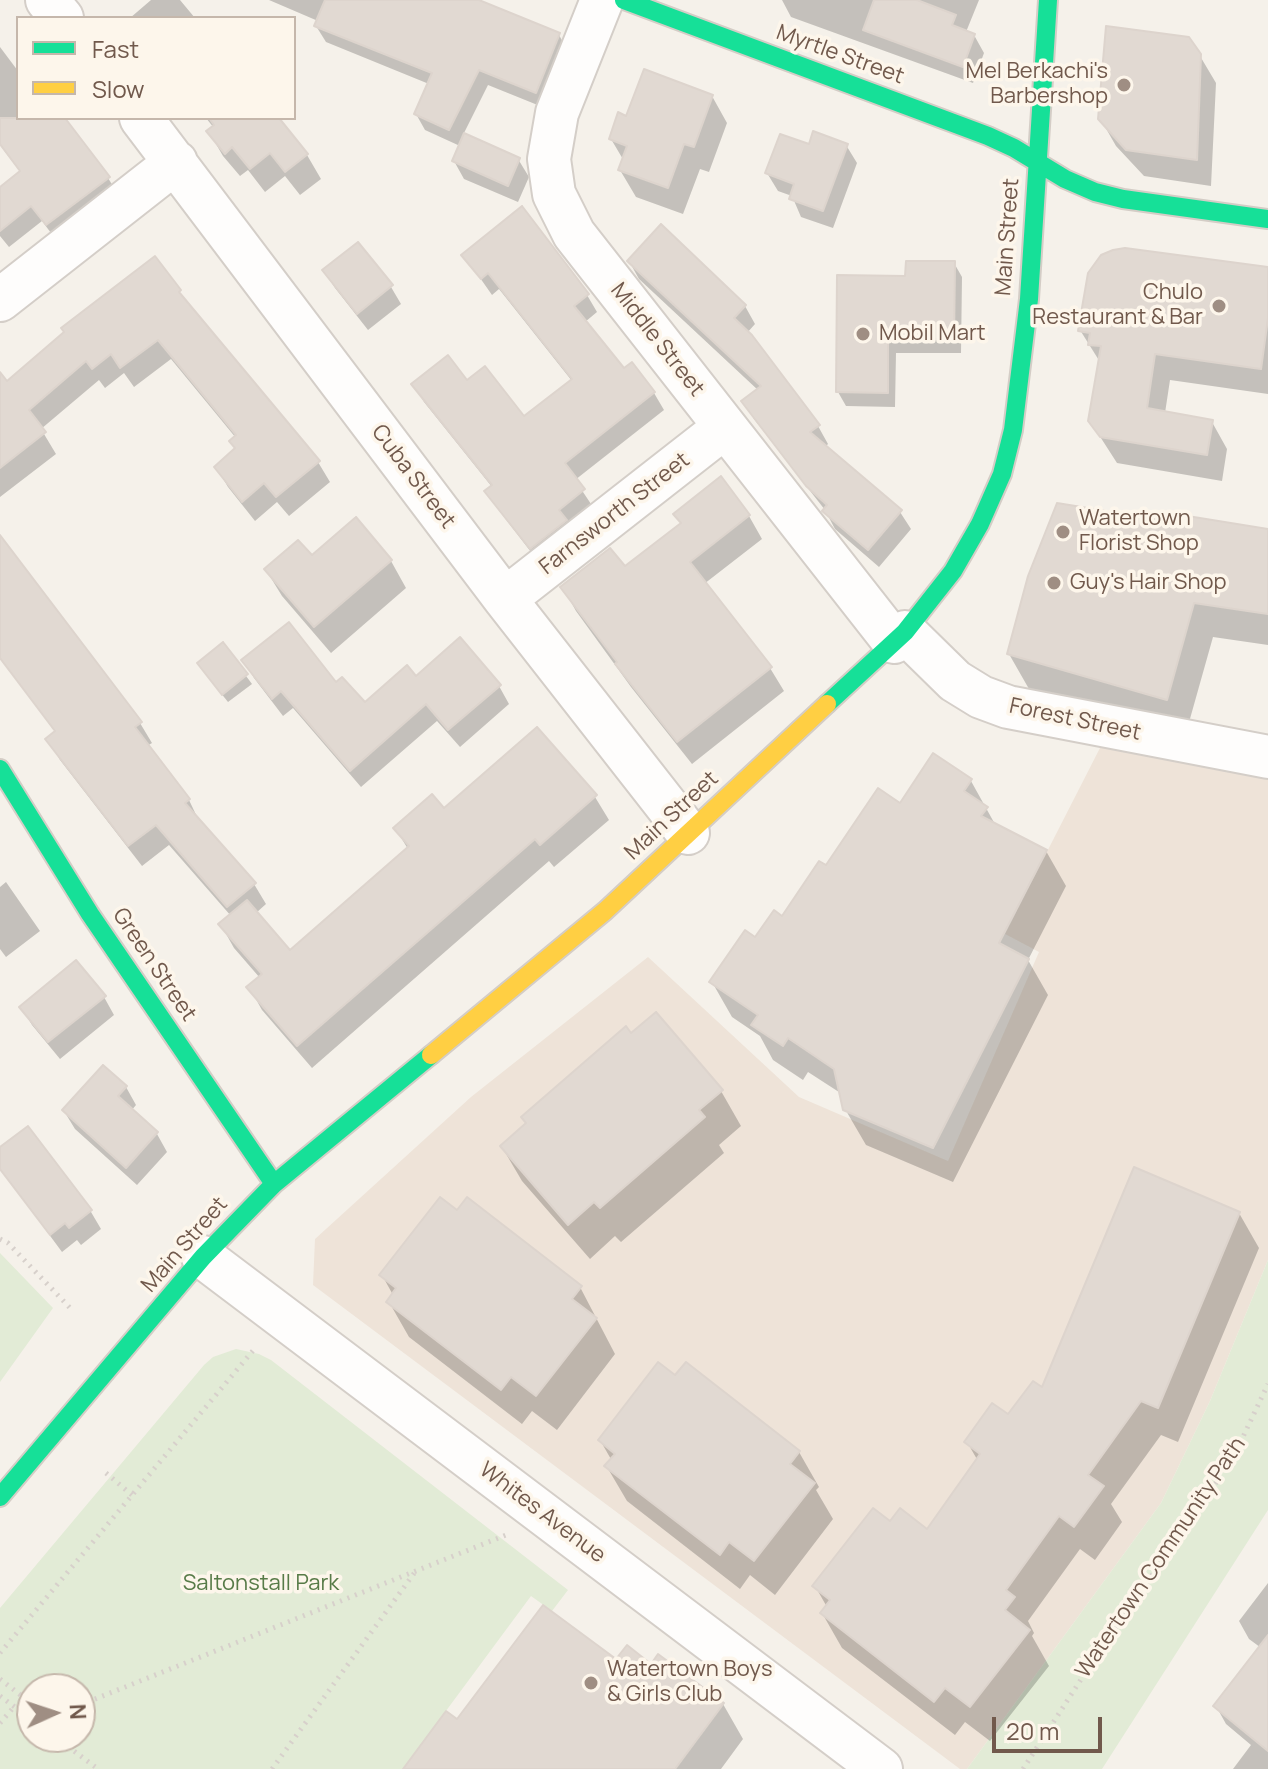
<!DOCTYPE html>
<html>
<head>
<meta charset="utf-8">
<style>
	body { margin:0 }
	#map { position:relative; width:1268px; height:1769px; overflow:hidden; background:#f5f1ea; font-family:Manrope,sans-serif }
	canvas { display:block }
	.legend { position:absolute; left:16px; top:16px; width:280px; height:104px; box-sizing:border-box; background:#fdf6eb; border:2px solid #c5b7ab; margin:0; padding:10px 14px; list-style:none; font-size:24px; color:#71594c }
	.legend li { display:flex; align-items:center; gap:16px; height:40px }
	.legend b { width:40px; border:2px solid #c5b7ab }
	.north { position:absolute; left:16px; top:1673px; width:80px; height:80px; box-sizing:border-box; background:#fdf6eb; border:2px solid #c5b7ab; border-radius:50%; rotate:87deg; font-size:22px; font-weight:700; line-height:32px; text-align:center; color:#71594c }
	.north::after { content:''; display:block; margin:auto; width:28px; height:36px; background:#9f8e83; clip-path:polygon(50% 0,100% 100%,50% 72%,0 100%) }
	.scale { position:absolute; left:992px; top:1717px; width:110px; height:36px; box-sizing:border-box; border:4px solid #71594c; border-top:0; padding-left:10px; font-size:24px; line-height:28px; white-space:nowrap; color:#71594c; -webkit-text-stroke:6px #fdf6eb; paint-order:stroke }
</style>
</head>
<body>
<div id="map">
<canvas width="1268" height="1769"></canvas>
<ul class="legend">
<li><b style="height:10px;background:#16e098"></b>Fast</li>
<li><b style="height:10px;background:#ffcf43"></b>Slow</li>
</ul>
<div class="north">N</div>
<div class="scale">20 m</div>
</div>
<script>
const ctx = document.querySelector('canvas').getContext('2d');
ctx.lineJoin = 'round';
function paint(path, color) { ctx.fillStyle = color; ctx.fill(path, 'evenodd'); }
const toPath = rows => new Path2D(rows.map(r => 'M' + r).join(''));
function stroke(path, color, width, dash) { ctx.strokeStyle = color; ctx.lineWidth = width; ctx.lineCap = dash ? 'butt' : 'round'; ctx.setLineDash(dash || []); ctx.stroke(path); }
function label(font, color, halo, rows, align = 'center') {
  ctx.font = font + ' Manrope,sans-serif'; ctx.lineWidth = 7; ctx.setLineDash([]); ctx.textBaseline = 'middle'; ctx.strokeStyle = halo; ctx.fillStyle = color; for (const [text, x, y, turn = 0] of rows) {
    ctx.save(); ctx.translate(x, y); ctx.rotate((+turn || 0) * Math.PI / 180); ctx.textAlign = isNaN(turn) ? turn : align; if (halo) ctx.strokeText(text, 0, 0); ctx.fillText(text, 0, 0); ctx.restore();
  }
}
paint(toPath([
	[1101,746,1268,772,1268,1260,1210,1401,1161,1503,967,1769,960,1769,313,1285,315,1239,471,1097,648,957,799,1097,948,1161,1039,952,1005,934]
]), '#eee3d8');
paint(toPath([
	[0,1253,53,1308,0,1382],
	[1268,1260,1268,1510,1102,1769,967,1769,1161,1503,1210,1401],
	[236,1349,259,1354,271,1360,568,1590,552,1611,531,1596,403,1769,0,1769,0,1608,204,1365,213,1357],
	[32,1689,80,1689,80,1737,32,1737]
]), '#e2ebd6');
paint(toPath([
	[151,0,180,0,195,18,130,18],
	[269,0,474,0,559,35,568,51,545,108,488,85,463,135,518,159,529,177,518,202,464,179,454,161,460,146,425,130,416,114,429,84,326,42,316,26,318,21],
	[782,0,979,0,966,32,974,35,984,53,973,83,791,17],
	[0,47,18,71,18,118,60,118,108,178,118,194,57,241,42,221,9,247,0,236,0,190,21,173,0,145],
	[1200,56,1216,83,1211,186,1144,176,1116,146,1100,118],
	[712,96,727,123,709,172,700,169,683,214,636,197,620,170,624,161,611,139,628,118],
	[206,118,277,118,307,155,321,179,300,195,285,176,265,192,248,170,240,176,223,156,209,132,214,128],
	[846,145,857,163,833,228,801,217,792,196,778,191,767,173,810,146],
	[661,227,745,306,755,324,747,333,818,426,828,444,825,447,900,512,911,529,879,567,835,529,825,510,754,419,744,402,759,391,639,279,629,261],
	[464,255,587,295,597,312,585,322,624,371,654,393,664,410,575,480,593,507,541,565,497,508,487,491,492,487,424,402,414,384,467,382,524,419,572,381,499,289,492,295],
	[954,263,962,277,961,353,896,353,895,407,846,406,838,392,907,278],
	[1268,269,1268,394,1170,380,1165,413,1212,422,1227,449,1222,481,1117,463,1090,421,1100,362,1080,330],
	[324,271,391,287,401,304,368,330,335,288],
	[179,291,186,304,318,462,330,482,289,516,277,502,255,521,228,487,216,467,237,450,236,438,171,359,134,387,124,373,105,388,99,380,41,429,56,454,0,497,0,376,7,384],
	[676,514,749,516,762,539,704,584,770,668,784,691,692,764,631,687,576,611,563,588,624,569,682,525],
	[1169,524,1268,531,1268,645,1213,637,1186,733,1029,689,1009,654],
	[0,542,140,723,152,743,147,746,189,800,199,821,254,884,266,904,256,913,290,953,408,849,395,828,444,811,537,729,595,797,609,820,554,867,549,861,312,1068,262,1010,249,987,260,978,234,948,221,925,231,916,169,845,142,866,60,760,48,739,56,733,0,658],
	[311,558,391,561,406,588,331,653,282,596,266,570],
	[223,645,252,684,228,702,204,672],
	[243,660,336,685,365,705,416,678,499,686,509,704,460,747,437,721,361,787,293,708,283,716,254,678],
	[971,781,996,826,1046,851,1066,886,1028,960,1048,995,953,1182,866,1145,845,1109,842,1094,808,1072,803,1080,773,1060,760,1036,732,1017,712,982,782,918,827,868,901,806],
	[6,882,40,931,6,957,0,949,0,887],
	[104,997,114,1015,60,1059,32,1025,21,1007],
	[631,1036,721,1091,741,1126,719,1145,724,1153,621,1242,615,1236,590,1259,522,1181,502,1147],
	[103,1067,126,1087,136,1105,131,1111,157,1134,167,1152,137,1185,75,1129,64,1111],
	[27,1129,91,1212,101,1229,81,1245,77,1240,62,1252,0,1168,0,1150],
	[1239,1213,1259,1248,1178,1442,1161,1435,1111,1504,1122,1522,1095,1560,1080,1549,1028,1621,1034,1633,1032,1636,1049,1666,990,1741,965,1722,955,1735,842,1648,822,1613,827,1607,815,1586,891,1524,927,1531,978,1461,967,1442,1009,1417,1043,1390],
	[382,1275,580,1287,615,1354,557,1430,532,1411,522,1424,409,1337,389,1302,393,1295],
	[676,1378,799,1452,819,1487,816,1490,833,1519,775,1595,750,1575,740,1589,627,1501,607,1467,612,1461,600,1440],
	[1268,1583,1268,1653,1249,1639,1239,1621],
	[616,1662,651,1666,723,1704,743,1739,721,1769,405,1769,457,1722],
	[1268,1676,1268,1769,1233,1769,1251,1745,1226,1724,1216,1706]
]), '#0003');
const building = toPath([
	[325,0,479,0,560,33,536,93,479,70,449,130,414,114,432,73,314,26,325,0],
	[874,0,917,0,956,15,952,25,975,34,963,67,863,30,874,0],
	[1106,26,1189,37,1201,54,1197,160,1126,150,1098,119,1106,26],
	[644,69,713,95,694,147,684,144,668,188,618,170,627,146,609,139,618,112,626,116,644,69],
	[0,118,65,118,110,177,46,225,31,206,0,231,0,187,20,171,0,144,0,118],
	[209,118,279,118,308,154,285,172,270,153,250,169,232,147,225,154,206,131,214,125,209,118],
	[813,131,848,144,823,211,789,199,794,184,765,173,780,134,809,144,813,131],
	[464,133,520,158,508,186,452,161,464,133],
	[522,206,589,294,574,306,624,368,632,362,655,392,565,463,585,489,559,510,567,520,530,549,484,491,492,485,411,384,448,355,467,380,485,366,524,416,572,379,488,273,481,279,461,255,522,206],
	[661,224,746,305,734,318,752,335,820,425,810,432,902,510,868,550,822,511,827,505,806,486,741,401,761,386,627,261,661,224],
	[358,242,393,285,357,314,322,270,358,242],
	[1125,248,1268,267,1268,318,1261,369,1155,354,1147,408,1213,420,1207,455,1100,437,1088,421,1101,346,1088,345,1090,333,1078,331,1088,273,1101,255,1113,250,1125,248],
	[155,256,181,290,179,292,320,461,276,497,264,483,242,502,214,467,235,448,229,441,236,435,158,340,120,368,111,354,92,369,86,361,29,410,46,432,0,468,0,372,7,381,64,332,61,328,155,256],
	[906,261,955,261,954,339,888,339,888,393,836,392,837,275,905,276,906,261],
	[721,476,750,515,690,562,772,667,677,742,615,664,617,662,560,587,610,548,625,566,681,523,673,514,721,476],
	[1057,503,1168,521,1169,513,1268,529,1268,614,1194,603,1167,700,1007,654,1028,576,1057,503],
	[356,517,392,560,314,627,264,569,298,540,312,555,356,517],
	[0,535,142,722,135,727,190,799,185,803,256,883,227,907,156,825,128,846,45,739,55,731,0,658,0,535],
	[289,622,336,682,342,677,365,702,407,665,416,676,460,637,501,685,448,730,426,704,350,771,281,691,272,699,241,660,289,622],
	[223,642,248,674,222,695,197,663,223,642],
	[537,727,597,795,540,845,535,839,297,1046,246,987,262,974,218,924,247,900,290,950,409,846,393,828,432,794,444,808,537,727],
	[933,753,972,779,964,791,988,807,981,816,1047,850,999,943,1029,959,933,1148,843,1110,834,1069,788,1038,783,1046,751,1025,758,1015,709,982,745,930,755,937,774,910,782,916,819,861,826,865,878,788,900,803,933,753],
	[76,960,106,996,48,1042,19,1007,76,960],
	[656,1012,723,1090,699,1110,705,1117,600,1208,594,1202,568,1225,500,1146,526,1123,521,1117,626,1026,631,1033,656,1012],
	[103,1065,127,1086,118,1096,158,1132,126,1168,62,1110,103,1065],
	[28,1126,92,1210,69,1228,65,1223,50,1235,0,1169,0,1147,28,1126],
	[1134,1167,1240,1212,1158,1408,1141,1401,1088,1475,1104,1486,1074,1527,1059,1516,1006,1590,1015,1597,1005,1610,1030,1630,970,1707,945,1688,934,1702,820,1613,830,1600,812,1586,873,1508,890,1521,900,1508,927,1529,980,1454,964,1442,992,1403,1008,1414,1033,1381,1042,1387,1134,1167],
	[440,1197,457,1210,467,1197,582,1286,572,1299,597,1318,536,1396,511,1377,501,1390,386,1302,396,1288,379,1275,440,1197],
	[658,1362,675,1375,686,1362,800,1451,790,1464,815,1483,754,1561,729,1542,720,1555,604,1466,615,1454,598,1440,658,1362],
	[543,1605,616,1659,627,1645,651,1664,658,1654,724,1703,675,1769,403,1769,446,1711,457,1719,543,1605],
	[1268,1635,1268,1751,1213,1706,1268,1635]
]);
paint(building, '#e1d9d2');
stroke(building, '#ddd4cd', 2);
const street = toPath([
	[47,0,62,18],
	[602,0,557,113,549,159,554,194,574,234,894,642],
	[141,118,505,599,688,833],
	[0,300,176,162],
	[505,599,725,427],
	[905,632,955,681,981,697,1008,707,1268,757],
	[203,1257,881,1769]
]);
const fast = toPath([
	[624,0,988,136,1014,148,1065,179,1095,192,1123,199,1268,219],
	[827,704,905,632,953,571,980,524,1002,474,1013,430,1029,299,1048,0],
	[0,769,90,914,274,1184],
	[0,1497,203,1257,274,1184,431,1055]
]);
const slow = toPath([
	[431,1055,605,911,827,704]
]);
stroke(street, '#d4cec8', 46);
stroke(fast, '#d4cdc6', 22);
stroke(slow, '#d4cdc6', 22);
stroke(toPath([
	[0,1239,8,1243,73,1311],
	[106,1473,132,1495],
	[0,1653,256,1347],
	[0,1679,32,1704],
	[0,1696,32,1720],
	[80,1705,506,1535],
	[0,1723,14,1707],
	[55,1737,98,1769],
	[272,1769,415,1572],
	[1023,1769,1102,1647,1214,1486,1241,1441,1268,1384]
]), '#d7d0cb', 5, [2, 6]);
stroke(street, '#fefdfc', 42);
stroke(fast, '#16e098', 18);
stroke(slow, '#ffcf43', 18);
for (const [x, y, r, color] of [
	[1124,85,8,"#9f8e83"],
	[1219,306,8,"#9f8e83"],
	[863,334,8,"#9f8e83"],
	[1063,532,8,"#9f8e83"],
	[1054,583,8,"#9f8e83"],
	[591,1683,8,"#9f8e83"]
]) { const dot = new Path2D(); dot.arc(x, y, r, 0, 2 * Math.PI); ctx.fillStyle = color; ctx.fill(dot); stroke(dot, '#fdf6eb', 3); }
label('22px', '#71594c', '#fdf6eb', [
	["Myrtle Street",840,55,20],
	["Main Street",1008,237,-86],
	["Middle Street",657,340,52],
	["Cuba Street",413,477,53],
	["Farnsworth Street",615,514,-38],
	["Forest Street",1075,720,12],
	["Main Street",672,816,-43],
	["Green Street",154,965,56],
	["Main Street",185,1245,-49],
	["Whites Avenue",542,1513,37],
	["Watertown Community Path",1161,1558,-56]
]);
label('22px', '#71594c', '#fdf6eb', [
	["Mel Berkachi's",1108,72,"right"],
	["Barbershop",1108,97,"right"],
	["Chulo",1203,293,"right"],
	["Restaurant & Bar",1203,318,"right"],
	["Mobil Mart",879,334],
	["Watertown",1079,519],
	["Florist Shop",1079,544],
	["Guy's Hair Shop",1070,583],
	["Watertown Boys",607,1670],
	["& Girls Club",607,1695]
], 'left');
label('22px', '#587b48', '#fdf6eb', [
	["Saltonstall Park",261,1584]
]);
</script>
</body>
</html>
